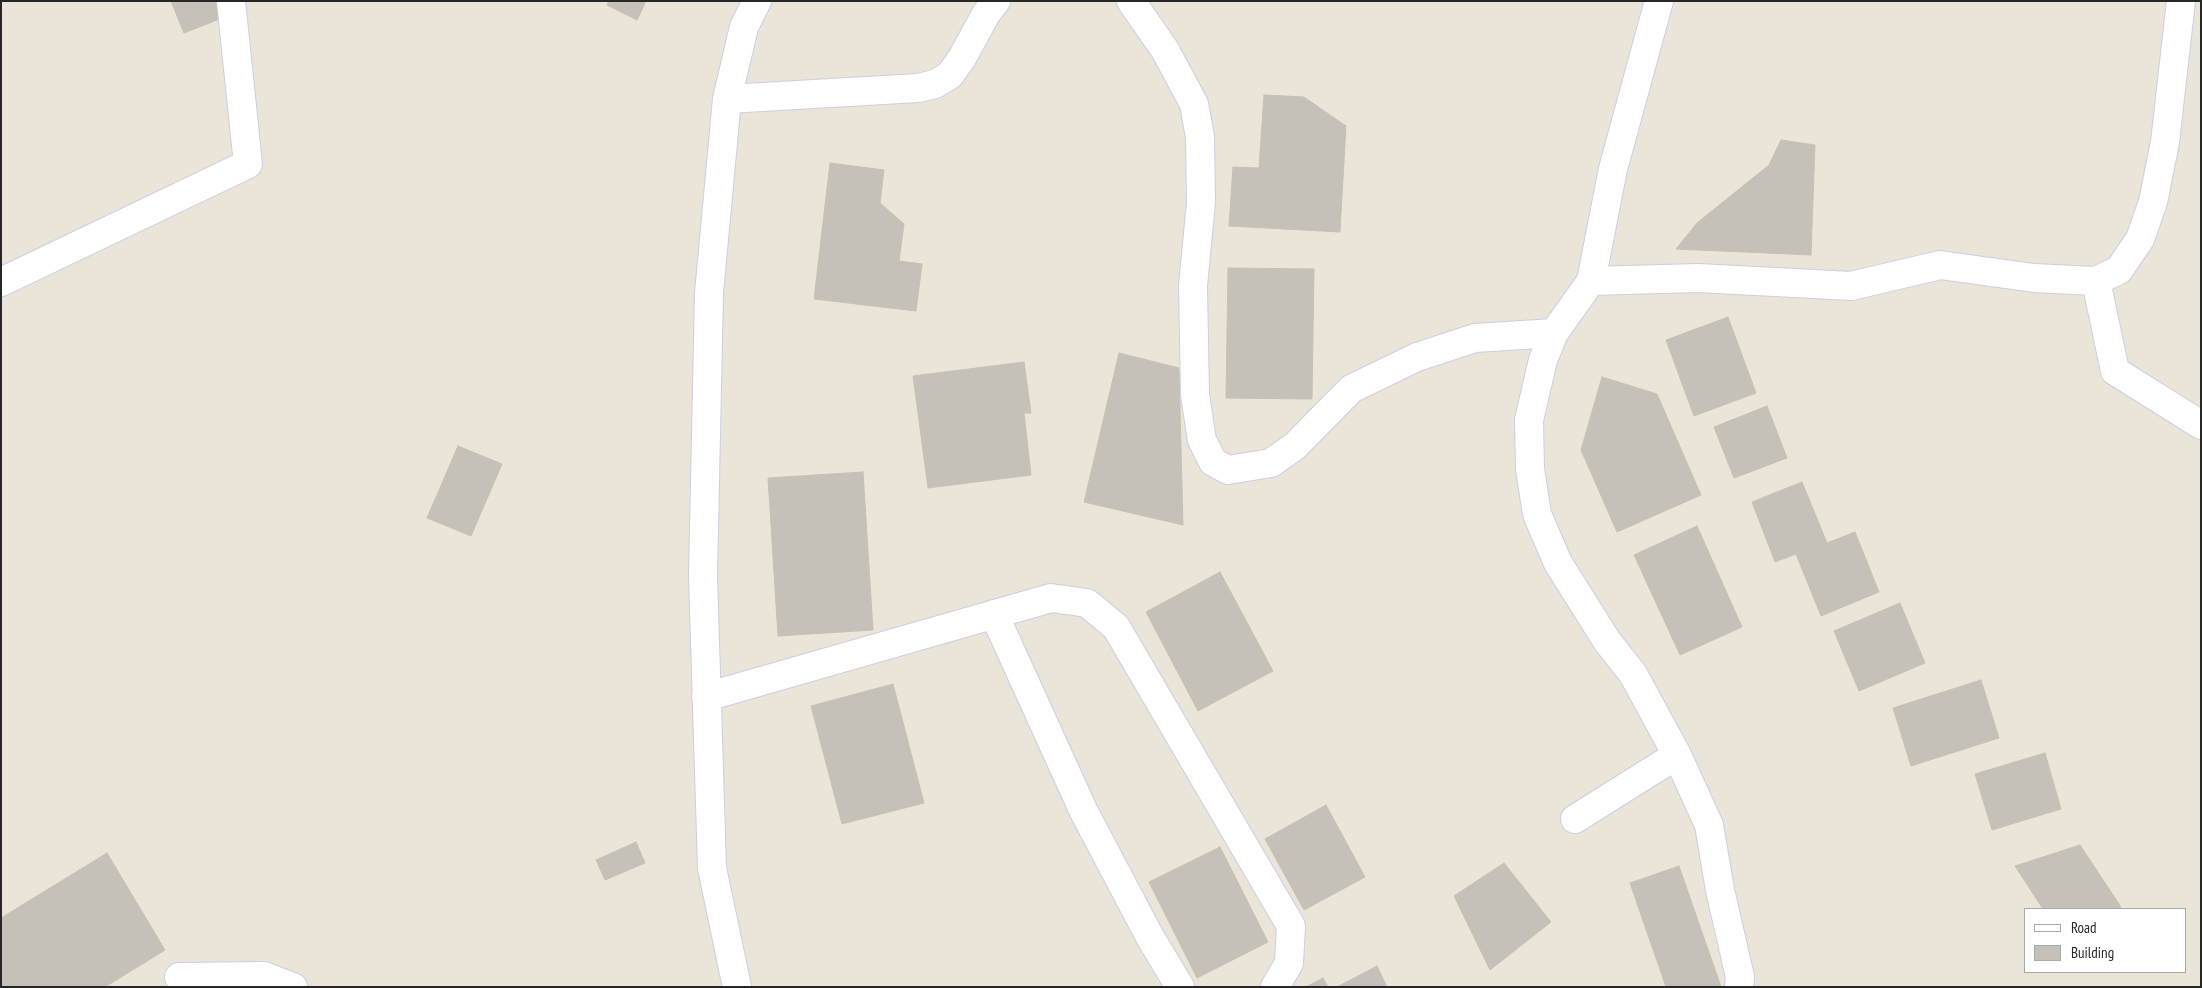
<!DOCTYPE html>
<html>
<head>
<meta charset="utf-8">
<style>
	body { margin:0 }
	#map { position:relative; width:2202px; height:988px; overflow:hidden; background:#eae5d8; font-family:"PT Sans Narrow",sans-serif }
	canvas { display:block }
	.frame { position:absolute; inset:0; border:2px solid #272727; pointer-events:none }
	.legend { position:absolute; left:2024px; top:908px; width:162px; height:65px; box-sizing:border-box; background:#fff; border:1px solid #a9a9a9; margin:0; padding:6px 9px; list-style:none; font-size:15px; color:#272727 }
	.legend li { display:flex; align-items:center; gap:10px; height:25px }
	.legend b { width:25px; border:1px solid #a9a9a9 }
</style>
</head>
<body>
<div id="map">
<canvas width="2202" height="988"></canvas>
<div class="frame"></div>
<ul class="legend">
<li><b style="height:6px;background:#fff"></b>Road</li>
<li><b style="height:14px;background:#c5c1b8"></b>Building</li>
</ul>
</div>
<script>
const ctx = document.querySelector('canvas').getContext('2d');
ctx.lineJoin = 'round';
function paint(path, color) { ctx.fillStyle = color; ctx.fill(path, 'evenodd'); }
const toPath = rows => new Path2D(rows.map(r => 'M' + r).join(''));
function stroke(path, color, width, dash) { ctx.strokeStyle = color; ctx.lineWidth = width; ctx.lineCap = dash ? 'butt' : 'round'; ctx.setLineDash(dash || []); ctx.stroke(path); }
const building = toPath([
	[171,1,215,1,222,18,184,33,171,1],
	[609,1,646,1,637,20,607,5,609,1],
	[1264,95,1304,97,1346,126,1340,232,1229,226,1233,167,1259,168,1264,95],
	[1781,140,1815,145,1811,255,1676,249,1697,223,1769,165,1781,140],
	[830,163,884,170,880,203,904,224,899,261,922,264,916,311,814,299,830,163],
	[1228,268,1314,269,1312,399,1226,398,1228,268],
	[1728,317,1756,393,1694,416,1666,340,1728,317],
	[1119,353,1179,368,1183,525,1084,502,1119,353],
	[1024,362,1031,413,1024,413,1031,475,928,488,913,376,1024,362],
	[1602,377,1657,394,1701,495,1617,532,1581,450,1602,377],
	[1767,406,1787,458,1734,478,1714,427,1767,406],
	[458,446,502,464,471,536,427,518,458,446],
	[863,472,873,630,778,636,768,478,863,472],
	[1802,482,1827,543,1855,532,1879,592,1821,616,1796,554,1775,562,1752,502,1802,482],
	[1697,526,1742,627,1680,655,1634,555,1697,526],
	[1220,572,1273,671,1198,711,1146,612,1220,572],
	[1900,603,1925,663,1859,691,1834,631,1900,603],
	[1981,680,1999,738,1911,766,1893,708,1981,680],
	[893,684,924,803,842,824,811,706,893,684],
	[2045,753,2061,809,1992,830,1975,774,2045,753],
	[1326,805,1365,877,1304,910,1265,839,1326,805],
	[636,842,645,863,605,880,596,860,636,842],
	[2080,845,2121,907,2116,909,2043,909,2015,866,2080,845],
	[1220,847,1268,942,1197,978,1149,882,1220,847],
	[107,853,165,950,105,987,1,987,1,918,107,853],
	[1504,863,1551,922,1490,970,1454,896,1504,863],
	[1679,866,1721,987,1666,987,1630,883,1679,866],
	[1377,966,1387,987,1337,987,1377,966],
	[1323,978,1328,987,1306,987,1323,978]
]);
paint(building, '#c5c1b8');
stroke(building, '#c5c1b2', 1);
const street = toPath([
	[1131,1,1165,50,1194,104,1200,137,1201,202,1193,286,1195,395,1202,440,1213,462,1228,470,1271,463,1295,446,1351,389,1417,357,1475,338,1554,333],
	[1659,1,1613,169,1591,281,1554,333,1543,360,1529,420,1530,469,1537,514,1558,563,1607,641,1633,674,1677,755,1709,825,1720,890,1740,977,1739,987],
	[727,99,918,88,935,84,950,75,962,58,986,14,996,1],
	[1591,281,1698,278,1851,286,1940,265,2034,278,2096,281,2119,270,2140,239,2153,202,2165,142,2181,1],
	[2096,281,2115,371,2201,425],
	[1,282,248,164,231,1],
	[994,614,1084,812,1150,937,1180,987],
	[706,697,1051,598,1087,603,1116,627,1291,926,1289,963,1275,987],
	[1575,819,1677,755],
	[179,977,264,976,293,987]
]);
const secondary = toPath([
	[737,987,712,868,703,576,709,293,727,99,744,27,757,1]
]);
stroke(street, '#cdcee1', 30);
stroke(secondary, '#cdcee1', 30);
stroke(street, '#fff', 28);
stroke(secondary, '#fff', 28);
</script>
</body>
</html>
